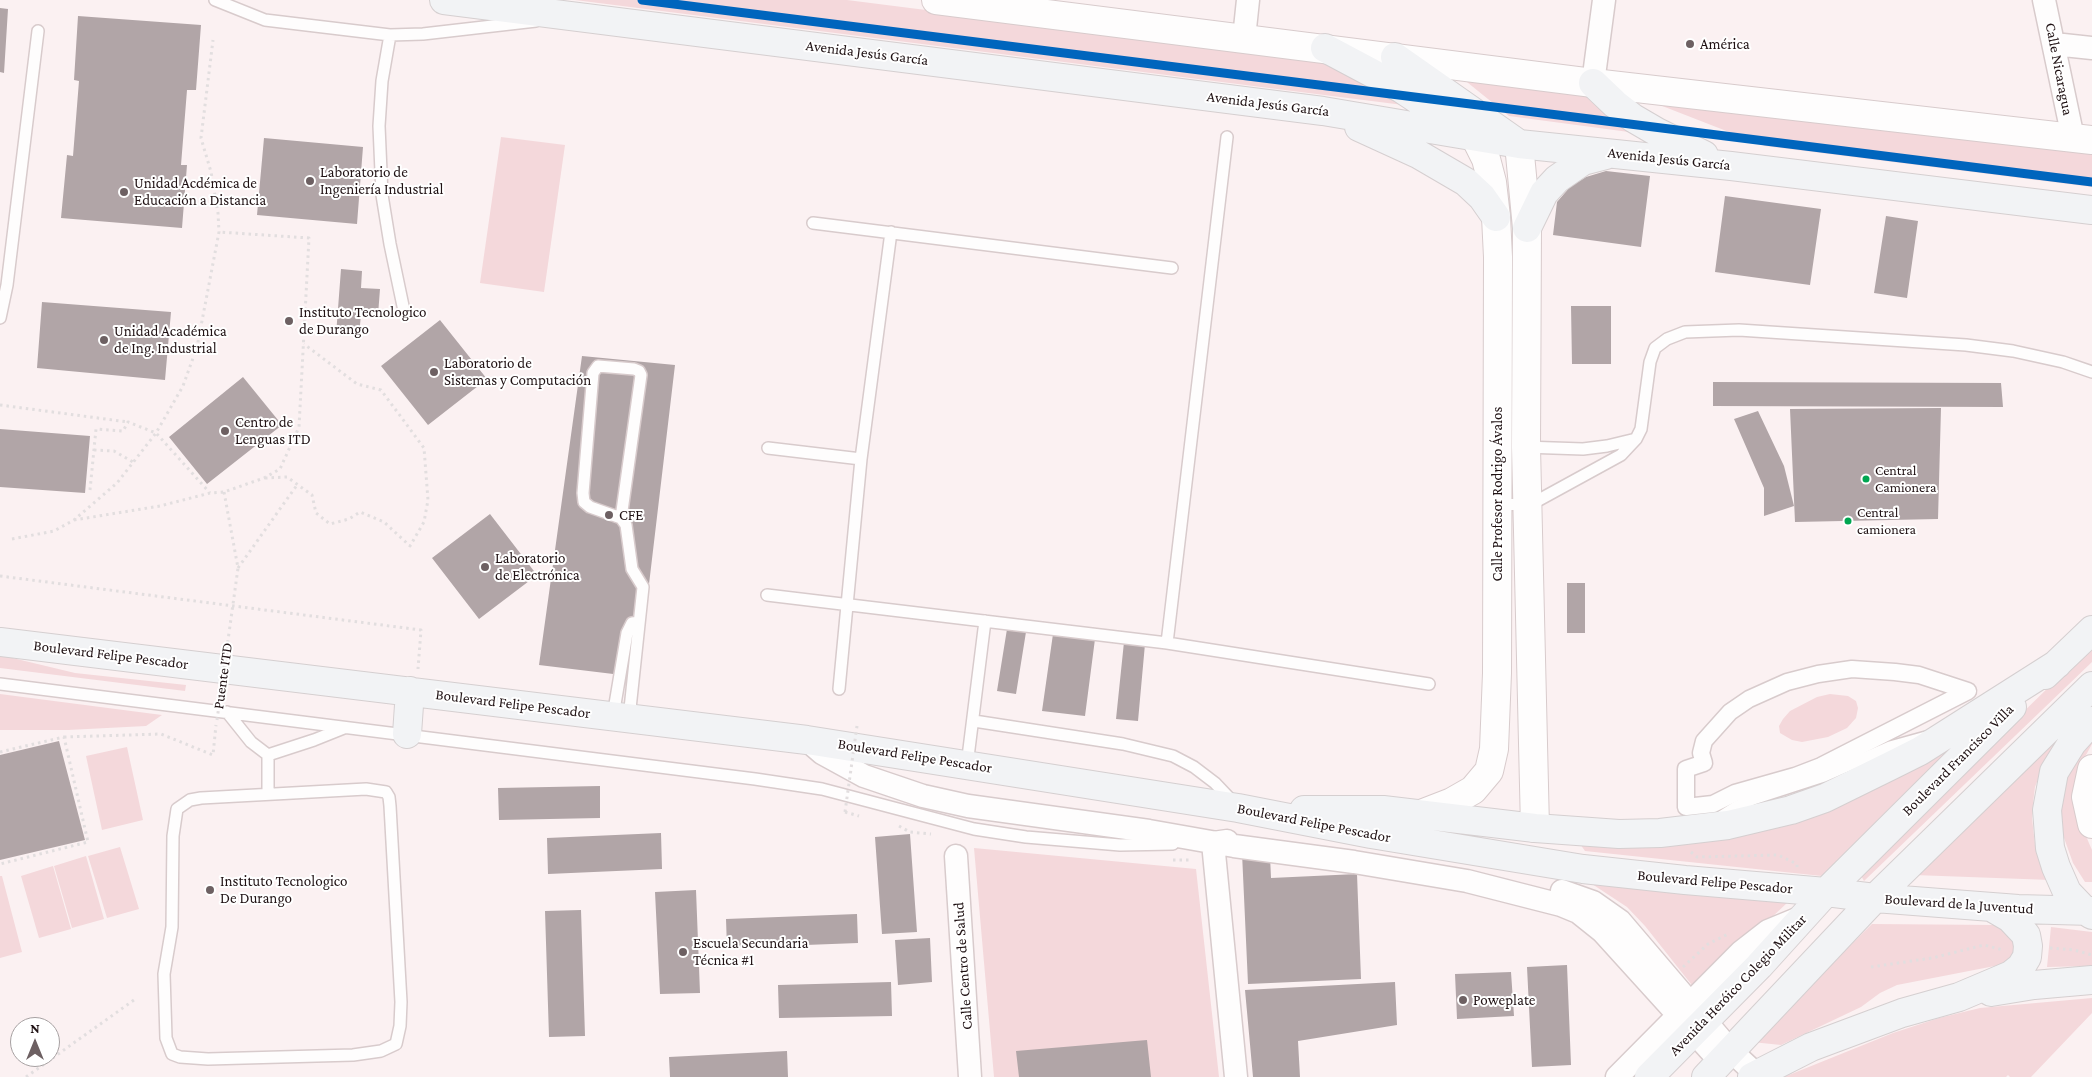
<!DOCTYPE html>
<html>
<head>
<meta charset="utf-8">
<style>
	body { margin:0 }
	#map { position:relative; width:2092px; height:1077px; overflow:hidden; background:#fbf1f2; font-family:"Crimson Pro",serif }
	canvas { display:block }
	.north { position:absolute; left:10px; top:1017px; width:50px; height:50px; box-sizing:border-box; background:#fff; border:1px solid #a6a0a1; border-radius:50%; rotate:0deg; font-size:14px; font-weight:700; line-height:20px; text-align:center; color:#201214 }
	.north::after { content:''; display:block; margin:auto; width:18px; height:22px; background:#6d6062; clip-path:polygon(50% 0,100% 100%,50% 72%,0 100%) }
</style>
</head>
<body>
<div id="map">
<canvas width="2092" height="1077"></canvas>
<div class="north">N</div>
</div>
<script>
const ctx = document.querySelector('canvas').getContext('2d');
ctx.lineJoin = 'round';
function paint(path, color) { ctx.fillStyle = color; ctx.fill(path, 'evenodd'); }
const toPath = rows => new Path2D(rows.map(r => 'M' + r).join(''));
function stroke(path, color, width, dash) { ctx.strokeStyle = color; ctx.lineWidth = width; ctx.lineCap = dash ? 'butt' : 'round'; ctx.setLineDash(dash || []); ctx.stroke(path); }
function label(font, color, halo, rows, align = 'center') {
  ctx.font = font + ' "Crimson Pro",serif'; ctx.lineWidth = 4; ctx.setLineDash([]); ctx.textBaseline = 'middle'; ctx.strokeStyle = halo; ctx.fillStyle = color; for (const [text, x, y, turn = 0] of rows) {
    ctx.save(); ctx.translate(x, y); ctx.rotate((+turn || 0) * Math.PI / 180); ctx.textAlign = isNaN(turn) ? turn : align; if (halo) ctx.strokeText(text, 0, 0); ctx.fillText(text, 0, 0); ctx.restore();
  }
}
paint(toPath([
	[575,0,847,0,1320,60,1419,107],
	[1457,74,1584,93,1644,134,1509,116],
	[1616,88,2092,145,2092,187,1765,146],
	[501,137,565,145,544,292,480,283],
	[2092,645,2092,662,1864,881,1859,872],
	[0,655,75,673,186,685,185,691,0,668],
	[0,694,162,715,146,726,68,730,0,730],
	[1830,694,1848,696,1856,701,1858,708,1856,718,1847,728,1828,737,1802,742,1792,740,1780,733,1779,726,1783,719,1790,711,1817,697],
	[2064,731,2040,774,2035,787,2033,803,2032,818,2035,845,2051,880,1914,875],
	[2092,733,2092,744,2080,766,2079,820,2092,850,2092,882,2085,882,2073,863,2063,835,2061,803,2062,789,2079,746],
	[1958,744,1822,876,1585,851,1578,841,1819,813],
	[127,747,143,820,102,830,86,756],
	[120,847,139,909,107,918,88,856],
	[974,848,1196,869,1219,1077,994,1077],
	[86,856,104,919,72,928,54,866],
	[53,866,71,929,39,938,21,876],
	[0,876,2,876,22,952,0,958],
	[1592,884,1787,903,1695,989,1645,926,1627,907],
	[1872,924,1994,925,2008,930,2015,939,2013,957,2005,964,1897,985,1880,993,1861,1007,1781,1045,1752,1042],
	[2051,927,2092,932,2092,966,2047,967],
	[2092,998,2092,1013,2031,1077,2010,1077,2008,1075,2006,1077,1784,1077,1893,1033,1939,1018,1980,1008]
]), '#f4d8db');
paint(toPath([
	[0,8,8,9,4,73,0,72],
	[78,16,201,25,196,90,187,90,181,165,187,165,182,228,61,218,67,155,73,156,79,81,74,80],
	[264,138,363,147,357,224,257,215],
	[1606,171,1650,176,1641,247,1553,235,1557,202,1570,187,1586,177],
	[1725,196,1821,209,1810,285,1715,272],
	[1886,216,1918,221,1907,298,1874,293],
	[341,269,362,271,361,288,380,289,378,315,361,314,359,336,336,335],
	[42,302,171,312,165,380,37,368],
	[1571,306,1611,306,1611,364,1572,364],
	[440,320,487,379,428,425,381,366],
	[582,356,675,365,638,677,539,665],
	[243,377,282,425,207,484,169,437],
	[1713,382,2001,383,2003,407,1713,406],
	[1941,408,1938,519,1795,522,1790,409],
	[1758,411,1784,466,1794,506,1764,516,1764,488,1734,419],
	[0,429,90,436,85,493,0,487],
	[490,514,537,575,479,619,432,558],
	[1567,583,1585,583,1585,633,1567,633],
	[1007,629,1026,632,1016,694,997,691],
	[1053,634,1095,639,1085,716,1042,711],
	[1124,642,1145,644,1138,721,1116,719],
	[59,741,85,840,0,860,0,755],
	[600,786,600,818,499,820,498,788],
	[661,833,662,869,548,874,547,838],
	[910,834,917,932,882,934,875,837],
	[1242,853,1270,856,1271,878,1357,874,1361,979,1248,984],
	[696,890,700,993,660,994,655,892],
	[581,910,585,1036,549,1037,545,911],
	[857,914,858,943,727,948,726,919],
	[930,938,932,982,898,985,895,940],
	[1567,965,1571,1065,1532,1067,1527,967],
	[1511,972,1514,1016,1457,1019,1455,974],
	[891,982,892,1016,779,1018,778,985],
	[1395,982,1397,1025,1298,1041,1300,1077,1253,1077,1245,990],
	[1147,1040,1151,1077,1019,1077,1016,1051],
	[787,1051,788,1077,670,1077,669,1057]
]), '#b1a5a7');
const service = toPath([
	[215,0,265,20,390,35,423,34,536,21],
	[390,35,382,81,379,126,382,195,390,244,403,306],
	[813,223,1172,268],
	[0,318,7,285,38,31],
	[1524,447,1583,449,1607,446,1636,439],
	[768,448,861,459],
	[1497,505,1528,504,1537,501,1621,455,1636,439,1641,429,1650,362,1655,348,1667,339,1685,332,1739,330,1966,345,2013,351,2063,362,2092,372],
	[621,518,641,375,639,371,634,369,598,366,593,373,583,493,584,502,590,507,621,518,626,525,632,569,643,587,629,718],
	[767,595,1167,643,1429,684],
	[1167,643,1227,137],
	[0,684,755,779,822,789,974,829,1026,837,1120,845,1173,844],
	[839,689,861,459,891,232],
	[227,712,251,742,268,755,314,740,344,728],
	[613,716,627,633,632,623,639,622],
	[974,721,1123,744,1173,756,1194,767,1215,783,1234,803],
	[967,765,985,621],
	[366,789,386,792,389,797,390,806,401,1002,400,1026,396,1044,381,1051,353,1055,208,1059,180,1057,172,1054,166,1038,164,974,172,927,173,836,177,809,190,800,201,798,366,789],
	[268,794,268,755],
	[1719,818,1738,806,1753,799,1824,776,1890,747,1926,737]
]);
const pedestrian = toPath([
	[1852,669,1895,672,1919,675,1968,691,1821,766,1795,776,1735,793,1713,804,1686,807,1686,769,1704,763,1701,753,1704,741,1730,712,1749,699,1787,682,1818,674,1852,669]
]);
const minor = toPath([
	[2044,0,2073,138],
	[1244,38,1248,0],
	[2054,44,2092,48],
	[1593,83,1604,0],
	[807,740,822,753,864,776,923,796,968,806,1149,831,1234,846,1354,862,1467,881,1561,905,1578,912,1603,932,1720,1061],
	[1227,841,1213,843,1236,1077],
	[956,856,970,1077],
	[1562,891,1593,902,1620,921,1730,1050,1757,1075],
	[1617,1077,1741,952,1768,931,1802,917]
]);
const tertiary = toPath([
	[936,0,1593,83,2092,140],
	[1519,144,1527,228,1526,447,1535,828],
	[2092,769,2086,797,2092,824],
	[1421,814,1452,802,1473,790,1489,771,1494,749,1497,673,1498,257,1496,217,1492,182,1486,159,1475,137]
]);
const primary = toPath([
	[444,0,1323,111,1519,144,1731,166,2092,210],
	[1325,48,1402,89,1468,133],
	[1395,57,1516,142],
	[1593,83,1615,104,1633,118,1657,132,1704,155],
	[1359,127,1418,154,1466,182,1482,197,1496,217],
	[1527,228,1544,193,1557,179,1583,161,1606,155],
	[0,642,807,740,1238,808,1371,834,1583,869,1685,880,1826,892,1875,898,2018,909,2092,911],
	[2045,675,2092,630],
	[2092,721,2072,743,2054,772,2047,810,2050,848,2056,867,2067,892,2084,910,2092,915],
	[407,734,410,691],
	[1304,810,1383,810,1535,828,1619,834,1660,833,1728,825,1791,810,1825,798,1890,766,1920,751,2057,664],
	[1991,992,2034,985,2092,980],
	[1649,1077,1759,966,1826,892,2012,707],
	[1706,1077,1875,898,2092,686],
	[1752,1077,1811,1047,1902,1013,1959,997,2011,975,2021,967,2027,957,2028,946,2026,935,2010,918,1991,907]
]);
stroke(service, '#d8cbcc', 14);
stroke(pedestrian, '#d8cbcc', 19);
stroke(minor, '#d8cbcc', 25);
stroke(tertiary, '#d8cbcc', 30);
stroke(primary, '#d5cfd0', 30);
stroke(toPath([
	[0,405,128,422],
	[94,450,114,451,133,462],
	[265,478,287,477,312,495,316,513,330,524,349,519,360,512,384,522,410,546,424,522,428,500,424,448,381,390,357,384,304,344],
	[90,490,96,429,123,431,128,422,156,433,210,493],
	[224,492,238,568,229,633],
	[74,520,160,506,210,493,224,492,264,478,280,469,299,427,309,238,219,232],
	[12,539,54,531,74,520,117,483,156,433,183,386,197,347,219,232,218,213,211,172,201,138,213,40],
	[238,568,297,485],
	[0,576,421,630,418,669],
	[64,737,161,734,213,755,216,725],
	[0,752,64,737,88,842,0,864],
	[845,812,859,816],
	[899,826,910,832,931,834],
	[1691,852,1697,857,1778,855,1797,864,1797,868],
	[1173,860,1189,860],
	[2050,948,2074,950,2092,955],
	[1683,967,1708,944,1730,933],
	[1871,967,1932,958,1984,945,2003,950],
	[26,1077,134,1000]
]), '#e2dedf', 3, [2.5, 4]);
stroke(service, '#fefdfd', 11);
stroke(pedestrian, '#fefdfd', 16);
stroke(minor, '#fefdfd', 22);
stroke(tertiary, '#fefdfd', 28);
stroke(primary, '#f2f3f5', 28);
stroke(toPath([
	[217,720,229,633],
	[845,812,857,726]
]), '#e2dedf', 3, [2.5, 4]);
stroke(toPath([
	[642,0,2092,182]
]), '#0065bd', 9);
for (const [x, y, r, color] of [
	[1690,44,5,"#6d6062"],
	[310,181,5,"#6d6062"],
	[124,192,5,"#6d6062"],
	[289,321,5,"#6d6062"],
	[104,340,5,"#6d6062"],
	[434,372,5,"#6d6062"],
	[225,431,5,"#6d6062"],
	[1866,479,4.5,"#00a651"],
	[609,515,5,"#6d6062"],
	[1848,521,4.5,"#00a651"],
	[485,567,5,"#6d6062"],
	[210,890,5,"#6d6062"],
	[683,952,5,"#6d6062"],
	[1463,1000,5,"#6d6062"]
]) { const dot = new Path2D(); dot.arc(x, y, r, 0, 2 * Math.PI); ctx.fillStyle = color; ctx.fill(dot); stroke(dot, '#fff', 2); }
label('14px', '#201214', '#fff', [
	["Central",1875,471],
	["Camionera",1875,488],
	["Central",1857,513],
	["camionera",1857,530]
], 'left');
label('15px', '#201214', '#fff', [
	["América",1700,44],
	["Laboratorio de",320,172],
	["Ingeniería Industrial",320,189],
	["Unidad Acdémica de",134,183],
	["Educación a Distancia",134,200],
	["Instituto Tecnologico",299,312],
	["de Durango",299,329],
	["Unidad Académica",114,331],
	["de Ing. Industrial",114,348],
	["Laboratorio de",444,363],
	["Sistemas y Computación",444,380],
	["Centro de",235,422],
	["Lenguas ITD",235,439],
	["CFE",619,515],
	["Laboratorio",495,558],
	["de Electrónica",495,575],
	["Instituto Tecnologico",220,881],
	["De Durango",220,898],
	["Escuela Secundaria",693,943],
	["Técnica #1",693,960],
	["Poweplate",1473,1000]
], 'left');
label('15px', '#201214', '#fff', [
	["Avenida Jesús García",867,53,7],
	["Calle Nicaragua",2059,69,79],
	["Avenida Jesús García",1268,104,7],
	["Avenida Jesús García",1669,159,6],
	["Calle Profesor Rodrigo Ávalos",1497,494,-90],
	["Boulevard Felipe Pescador",111,655,7],
	["Puente ITD",223,676,-82],
	["Boulevard Felipe Pescador",513,704,7],
	["Boulevard Felipe Pescador",915,756,9],
	["Boulevard Francisco Villa",1958,760,-45],
	["Boulevard Felipe Pescador",1314,823,11],
	["Boulevard Felipe Pescador",1715,882,5],
	["Boulevard de la Juventud",1959,904,4],
	["Calle Centro de Salud",963,966,-94],
	["Avenida Heróico Colegio Militar",1738,985,-46]
]);
</script>
</body>
</html>
